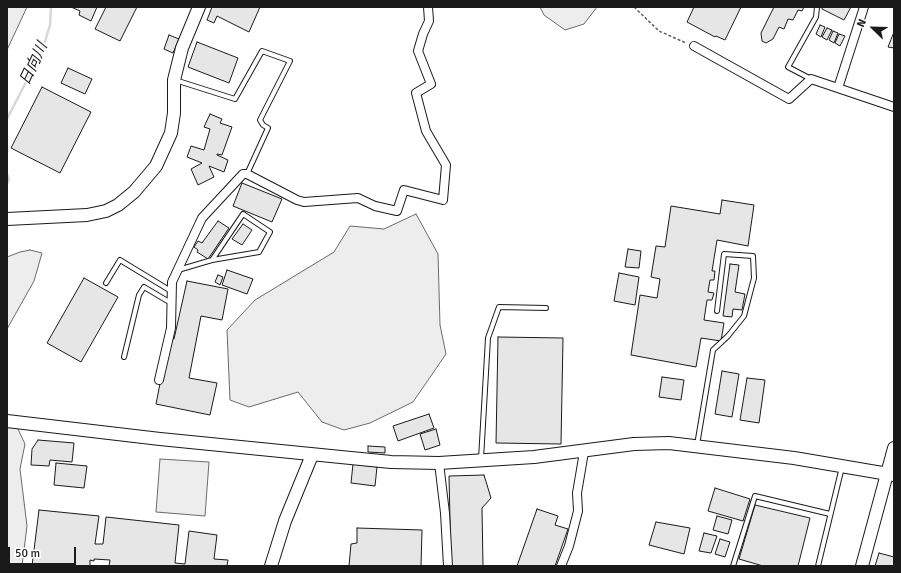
<!DOCTYPE html>
<html>
<head>
<meta charset="utf-8">
<style>
	body { margin:0 }
	#map { position:relative; width:901px; height:573px; overflow:hidden; background:#fff; font-family:Signika,sans-serif }
	canvas { display:block }
	.frame { position:absolute; inset:0; border:8px solid #1a1a1a; pointer-events:none }
	.north { position:absolute; left:853px; top:8px; width:40px; height:40px; -webkit-text-stroke:3px #fff; paint-order:stroke; rotate:293deg; font-size:11px; font-weight:700; line-height:16px; text-align:center; color:#1a1a1a }
	.north::after { content:''; display:block; margin:auto; width:14px; height:18px; background:#1a1a1a; clip-path:polygon(50% 0,100% 100%,50% 72%,0 100%) }
	.scale { position:absolute; left:8px; top:547px; width:68px; height:18px; box-sizing:border-box; border:2px solid #1a1a1a; border-top:0; padding-left:5px; font-size:12px; line-height:14px; white-space:nowrap; color:#1a1a1a; -webkit-text-stroke:3px #fff; paint-order:stroke }
</style>
</head>
<body>
<div id="map">
<canvas width="901" height="573"></canvas>
<div class="frame"></div>
<div class="north">N</div>
<div class="scale">50 m</div>
</div>
<script>
const ctx = document.querySelector('canvas').getContext('2d');
ctx.lineJoin = 'round';
function paint(path, color) { ctx.fillStyle = color; ctx.fill(path, 'evenodd'); }
const toPath = rows => new Path2D(rows.map(r => 'M' + r).join(''));
function stroke(path, color, width, dash) { ctx.strokeStyle = color; ctx.lineWidth = width; ctx.lineCap = dash ? 'butt' : 'round'; ctx.setLineDash(dash || []); ctx.stroke(path); }
function label(font, color, halo, rows, align = 'center') {
  ctx.font = font + ' Signika,"Noto Sans JP",sans-serif'; ctx.lineWidth = 3; ctx.setLineDash([]); ctx.textBaseline = 'middle'; ctx.strokeStyle = halo; ctx.fillStyle = color; for (const [text, x, y, turn = 0] of rows) {
    ctx.save(); ctx.translate(x, y); ctx.rotate((+turn || 0) * Math.PI / 180); ctx.textAlign = isNaN(turn) ? turn : align; if (halo) ctx.strokeText(text, 0, 0); ctx.fillText(text, 0, 0); ctx.restore();
  }
}
const green = toPath([
	[7,7,27,7,7,50,7,7],
	[540,7,597,7,584,24,565,30,544,15,540,7],
	[416,214,438,254,440,325,446,354,413,402,370,423,344,430,322,422,298,392,249,407,230,400,227,330,255,300,334,252,350,226,384,229,416,214],
	[30,250,42,253,34,281,7,329,7,257,20,252,30,250],
	[7,427,17,427,25,444,20,469,27,526,22,566,7,566,7,427],
	[160,459,209,462,205,516,156,512,160,459]
]);
paint(green, '#ededed');
stroke(green, '#6a6a6a', 1);
stroke(toPath([
	[7,119,42,51,50,25,51,7],
	[7,174,9,179,7,184]
]), '#d7d7d7', 2.5);
const building = toPath([
	[71,7,97,7,91,21,79,15,80,11,71,7],
	[106,7,137,7,120,41,95,29,106,7],
	[212,7,260,7,249,32,217,16,214,23,207,20,212,7],
	[694,7,741,7,725,40,716,36,715,37,687,22,694,7],
	[774,7,804,7,802,11,798,10,793,20,788,19,784,29,779,27,773,39,766,43,762,41,761,33,774,7],
	[822,7,851,7,844,20,822,9,822,7],
	[820,25,825,27,821,37,816,34,820,25],
	[827,28,832,30,827,40,822,37,827,28],
	[833,31,838,33,834,43,829,40,833,31],
	[894,32,894,48,888,47,894,32],
	[839,34,845,36,840,46,835,43,839,34],
	[169,35,179,39,173,53,164,49,169,35],
	[197,42,238,58,229,83,188,67,197,42],
	[68,68,92,79,85,94,61,83,68,68],
	[42,87,91,112,60,173,11,148,42,87],
	[210,114,222,119,220,123,232,127,222,155,217,154,217,155,228,160,224,172,209,166,214,177,198,185,191,169,202,163,187,157,191,146,204,150,210,129,204,127,210,114],
	[242,183,282,199,272,222,233,206,242,183],
	[722,200,754,205,748,246,717,240,712,271,715,271,714,280,710,280,708,292,714,293,712,300,707,300,704,320,724,323,721,341,701,338,696,367,631,355,640,295,657,298,660,279,651,277,656,246,665,247,671,206,720,214,722,200],
	[218,221,229,228,208,259,197,252,198,250,194,247,198,241,202,243,218,221],
	[243,224,252,230,242,245,232,239,243,224],
	[628,249,641,251,639,268,625,267,628,249],
	[730,264,739,265,735,292,745,294,742,310,733,309,732,317,723,316,730,264],
	[227,270,253,279,247,294,222,285,227,270],
	[619,273,639,277,635,305,614,301,619,273],
	[218,275,223,277,220,285,215,282,218,275],
	[84,278,118,297,81,362,47,343,84,278],
	[187,281,228,289,222,320,201,316,189,378,217,383,210,415,156,404,169,338,174,339,187,281],
	[498,337,563,338,561,444,496,443,498,337],
	[722,371,739,374,732,417,715,414,722,371],
	[662,377,684,380,681,400,659,397,662,377],
	[747,378,765,380,759,423,740,420,747,378],
	[429,414,434,428,398,441,393,426,429,414],
	[436,429,440,445,425,450,420,434,436,429],
	[38,440,74,443,72,462,50,460,49,466,31,465,32,449,38,440],
	[368,446,385,447,385,453,368,452,368,446],
	[56,463,87,466,84,488,54,485,56,463],
	[353,464,377,467,375,486,351,483,353,464],
	[484,475,491,498,482,508,483,566,451,566,449,476,484,475],
	[715,488,750,499,743,521,708,511,715,488],
	[755,505,810,518,798,566,763,566,739,559,755,505],
	[537,509,558,516,555,525,568,529,555,566,517,566,537,509],
	[39,510,99,516,95,544,103,544,106,517,179,525,175,563,185,564,189,531,217,535,214,559,228,560,227,566,109,566,110,560,94,559,94,561,90,560,90,566,32,566,39,510],
	[717,516,732,520,728,534,713,530,717,516],
	[656,522,690,528,684,554,649,545,656,522],
	[357,528,422,530,421,566,349,566,351,544,357,543,357,528],
	[704,533,717,536,711,553,699,551,704,533],
	[720,539,730,542,725,557,715,554,720,539],
	[879,553,894,557,894,566,875,566,879,553]
]);
paint(building, '#e6e6e6');
stroke(building, '#1a1a1a', 1);
const lane = toPath([
	[811,79,788,67,816,17,817,7],
	[175,80,235,99,262,51,290,61,262,116,260,120,263,125,268,128,247,174],
	[178,270,212,260,259,252,270,232,243,214,212,260],
	[106,283,120,260,171,291],
	[124,357,139,295,144,287,171,303],
	[697,445,713,350,728,336,744,316,754,278,753,256,724,254,717,311],
	[481,459,488,338,499,307,546,308],
	[733,566,755,496,830,514],
	[818,566,842,467]
]);
const street = toPath([
	[694,46,789,99,811,79,894,107],
	[838,88,864,7],
	[159,380,171,328,172,282,202,218,243,174,247,174,297,200,304,202,358,198,375,206,397,211,404,190,443,200,446,165,426,131,416,93,431,84,418,51,423,34,429,21,428,7],
	[439,463,445,513,448,566],
	[561,566,569,546,578,511,577,493,584,452]
]);
const secondary = toPath([
	[7,219,87,215,106,211,118,205,134,192,156,166,171,133,174,113,174,80,182,48,199,7],
	[7,421,160,439,391,462,439,463,534,457,634,444,669,443,794,458,894,475],
	[271,566,285,521,312,455],
	[862,566,894,448]
]);
stroke(lane, '#1a1a1a', 6);
stroke(street, '#1a1a1a', 10);
stroke(secondary, '#1a1a1a', 14);
stroke(toPath([
	[634,7,659,31,686,43]
]), '#5f5f5f', 1.5, [3, 2]);
stroke(lane, '#fff', 4);
stroke(street, '#fff', 8);
stroke(secondary, '#fff', 12);
label('italic 15px', '#1a1a1a', '#fff', [
	["日向川",34,64,-65]
]);
</script>
</body>
</html>
